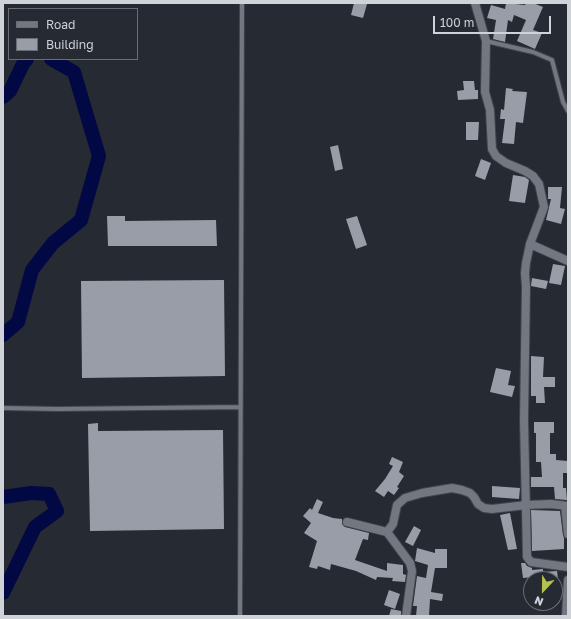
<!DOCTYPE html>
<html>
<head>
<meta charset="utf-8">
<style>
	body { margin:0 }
	#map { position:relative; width:571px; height:619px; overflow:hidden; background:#262a33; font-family:"Golos Text",sans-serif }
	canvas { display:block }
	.frame { position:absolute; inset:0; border:4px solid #cfd2d7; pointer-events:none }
	.legend { position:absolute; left:8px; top:8px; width:130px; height:52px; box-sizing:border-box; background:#262a33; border:1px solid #6a6d75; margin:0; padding:5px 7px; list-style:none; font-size:12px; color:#cfd2d7 }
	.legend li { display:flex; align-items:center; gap:8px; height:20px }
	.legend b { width:20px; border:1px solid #6a6d75 }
	.north { position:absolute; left:523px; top:571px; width:40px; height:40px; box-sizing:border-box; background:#262a33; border:1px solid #6a6d75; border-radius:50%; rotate:202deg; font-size:11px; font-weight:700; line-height:16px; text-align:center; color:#cfd2d7 }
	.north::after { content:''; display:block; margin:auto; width:14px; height:18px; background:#b3c24b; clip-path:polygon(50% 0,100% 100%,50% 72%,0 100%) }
	.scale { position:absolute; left:433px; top:16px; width:118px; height:18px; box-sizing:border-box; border:2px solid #cfd2d7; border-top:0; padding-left:5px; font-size:12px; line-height:14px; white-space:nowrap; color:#cfd2d7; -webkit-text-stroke:3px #262a33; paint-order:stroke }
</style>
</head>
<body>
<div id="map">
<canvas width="571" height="619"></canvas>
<div class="frame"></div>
<ul class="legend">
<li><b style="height:5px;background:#727781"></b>Road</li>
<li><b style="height:11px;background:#989da8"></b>Building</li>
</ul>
<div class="north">N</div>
<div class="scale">100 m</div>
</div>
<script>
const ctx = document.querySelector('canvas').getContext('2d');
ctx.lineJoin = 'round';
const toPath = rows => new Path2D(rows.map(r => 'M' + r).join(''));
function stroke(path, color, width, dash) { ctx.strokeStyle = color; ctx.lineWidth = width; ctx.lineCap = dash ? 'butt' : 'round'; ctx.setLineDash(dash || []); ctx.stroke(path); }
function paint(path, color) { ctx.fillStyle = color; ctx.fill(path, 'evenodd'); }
stroke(toPath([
	[3,97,10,91,23,64,27,59],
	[3,335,18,322,32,270,53,243,81,220,99,156,74,72,51,59],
	[3,497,31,493,49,494,57,511,35,527,3,593]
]), '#020844', 14);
paint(toPath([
	[354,3,367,4,363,18,351,15],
	[506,3,525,5,526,3,533,3,543,7,533,30,542,33,535,49,517,41,526,20,514,15,512,22,508,20,505,42,493,39,496,20,487,18,491,5,505,9],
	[463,81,474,81,475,90,478,90,478,99,458,100,457,91,464,90],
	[506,88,513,89,512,91,527,92,523,123,516,122,514,144,502,143,505,119,500,119,501,109,504,110],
	[466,122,479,122,478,140,466,140],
	[338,145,343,169,335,171,330,147],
	[481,159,491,163,485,180,475,176],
	[513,175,525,177,529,180,525,203,509,201],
	[548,187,562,187,560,208,565,209,561,224,546,220,551,199,548,199],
	[107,216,125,216,125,221,216,220,217,246,108,246],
	[357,216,367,245,356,249,346,219],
	[553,264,565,266,561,285,549,283],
	[532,278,548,281,546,289,531,286],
	[224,280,225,376,82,378,81,281],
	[531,356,544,357,543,377,555,377,555,387,544,387,545,403,536,403,536,396,531,396],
	[496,368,511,371,508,385,515,386,512,397,490,392],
	[534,422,554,422,554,433,550,433,550,454,556,454,556,460,568,461,567,473,563,473,563,488,566,488,567,500,555,499,554,487,531,487,531,477,542,477,541,462,536,462,536,433,534,433],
	[98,423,98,431,223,430,224,529,90,531,88,424],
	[392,457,403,462,399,472,404,476,397,487,399,488,394,495,388,491,384,497,375,491,385,479,393,466,389,464],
	[492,486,520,488,519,499,492,497],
	[317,499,323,502,318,513,333,518,342,519,342,524,345,527,369,533,368,540,363,539,355,560,387,571,387,563,403,565,403,574,406,575,405,582,392,581,393,578,377,577,376,580,356,571,331,564,330,570,318,566,317,569,309,567,317,541,304,533,311,523,303,516,310,508,312,510],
	[531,510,560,511,563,535,564,538,564,549,532,551],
	[510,513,517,549,508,550,500,515],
	[414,526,421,530,413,546,405,542],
	[417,548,435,553,435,549,447,549,447,568,435,568,431,592,443,594,442,601,430,599,429,616,416,616,417,606,413,606,417,576,426,578,428,565,415,561],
	[521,563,525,563,527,566,532,568,532,570,543,569,543,572,557,571,558,579,536,579,535,577,523,578],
	[389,590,400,594,395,609,384,605],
	[391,609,401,611,401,616,389,616]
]), '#989da8');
const service = toPath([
	[486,41,533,52,552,60,563,102,568,111],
	[3,408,57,409,240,407],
	[240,616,242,3]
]);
const minor = toPath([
	[475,3,486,41,485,92,490,110,492,149,496,156,506,163,525,171,533,176,539,184,544,207,530,244,526,263,525,273,526,287,524,420,527,557,531,562,568,567],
	[530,244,568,261],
	[565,506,568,534],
	[347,522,387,532,393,524,397,505,405,498,422,493,452,488,462,490,470,493,474,497,478,504,484,508,492,509,526,505,551,504,568,506],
	[387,532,410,563,412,571,406,616],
	[566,616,568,580]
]);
stroke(service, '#41454b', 6);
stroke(minor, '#41454b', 10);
stroke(service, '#727781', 4);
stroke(minor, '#727781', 8);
</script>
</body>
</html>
